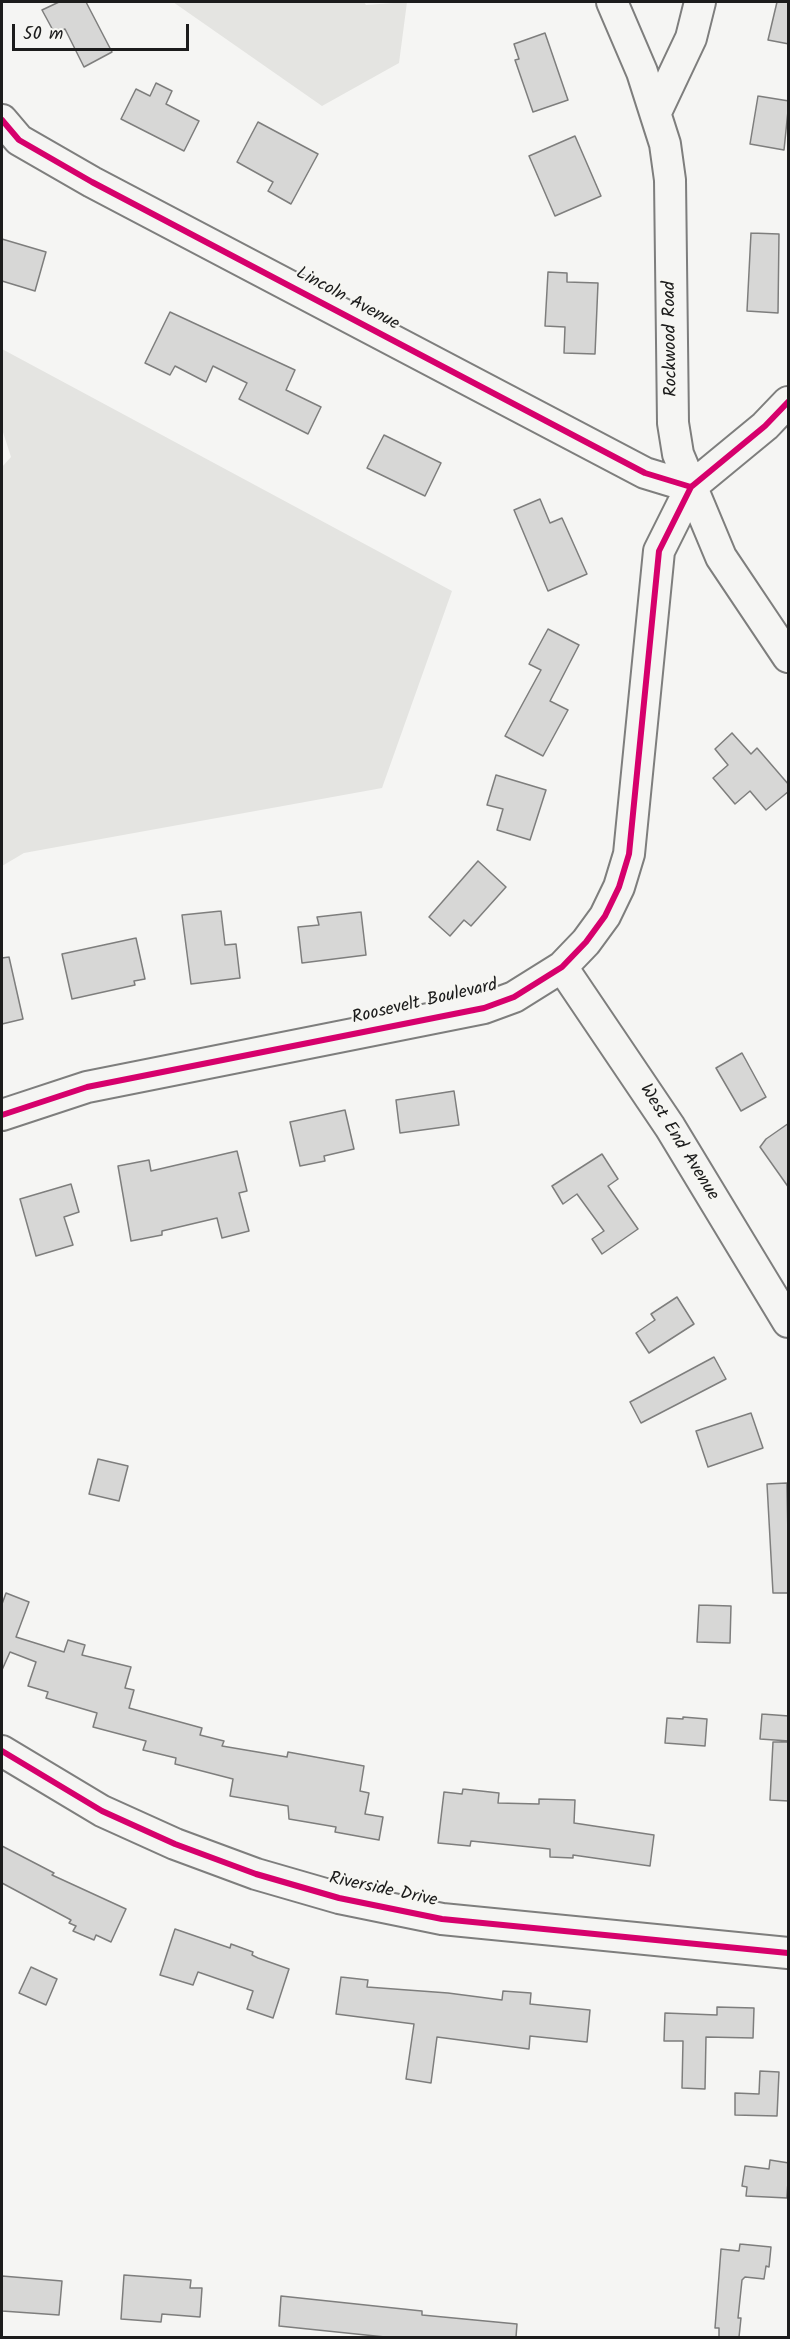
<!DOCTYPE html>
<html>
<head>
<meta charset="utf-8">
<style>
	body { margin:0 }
	#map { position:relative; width:790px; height:2339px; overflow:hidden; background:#f5f5f3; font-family:Kalam,sans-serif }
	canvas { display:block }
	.frame { position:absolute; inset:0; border:3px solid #1c1c1c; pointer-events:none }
	.scale { position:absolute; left:12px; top:24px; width:177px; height:27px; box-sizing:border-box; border:3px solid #1c1c1c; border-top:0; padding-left:8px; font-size:18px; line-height:21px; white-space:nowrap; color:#1c1c1c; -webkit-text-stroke:4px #f6f6f2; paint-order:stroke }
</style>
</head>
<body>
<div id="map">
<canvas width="790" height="2339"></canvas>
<div class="frame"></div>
<div class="scale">50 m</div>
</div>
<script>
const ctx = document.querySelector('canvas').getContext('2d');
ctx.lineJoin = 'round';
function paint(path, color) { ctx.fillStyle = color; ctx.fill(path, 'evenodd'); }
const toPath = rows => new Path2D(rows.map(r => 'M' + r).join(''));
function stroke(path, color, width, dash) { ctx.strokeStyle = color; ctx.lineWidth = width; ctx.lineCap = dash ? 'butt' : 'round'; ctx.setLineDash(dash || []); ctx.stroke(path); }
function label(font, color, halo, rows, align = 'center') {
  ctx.font = font + ' Kalam,sans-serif'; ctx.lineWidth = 4.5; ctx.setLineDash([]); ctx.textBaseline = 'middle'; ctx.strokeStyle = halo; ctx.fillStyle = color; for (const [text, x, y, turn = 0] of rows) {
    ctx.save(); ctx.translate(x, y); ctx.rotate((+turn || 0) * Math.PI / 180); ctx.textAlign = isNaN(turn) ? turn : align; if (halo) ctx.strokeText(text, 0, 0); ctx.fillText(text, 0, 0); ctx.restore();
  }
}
paint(toPath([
	[173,2,364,2,366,5,407,2,399,63,322,106],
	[2,349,452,591,382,788,24,853,2,866,2,467,11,457,2,429]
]), '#e4e4e1');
const building = toPath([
	[59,2,86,2,112,52,84,67,65,29,55,34,42,10,59,2],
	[777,2,789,2,789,44,768,40,777,2],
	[545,33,568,100,533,112,515,60,519,59,514,44,545,33],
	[156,83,172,91,166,104,199,121,184,151,121,119,136,89,150,96,156,83],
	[758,96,789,101,784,150,750,144,758,96],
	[258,122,318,154,291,204,268,191,273,182,237,162,258,122],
	[575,136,601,196,555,216,529,156,575,136],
	[751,233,779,234,778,313,747,311,751,233],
	[2,239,46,252,35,291,2,281,2,239],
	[548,272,567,273,567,282,598,283,595,354,564,353,565,327,545,326,548,272],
	[170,312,295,370,286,390,321,407,308,434,239,399,247,383,213,366,206,382,175,366,170,375,145,363,170,312],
	[384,435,441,463,425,496,367,468,384,435],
	[540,499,550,523,562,518,587,574,548,591,514,510,540,499],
	[548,629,579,645,550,701,568,710,543,756,505,736,541,670,529,664,548,629],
	[732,733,751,754,757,748,789,785,789,791,766,810,750,791,735,804,713,778,728,765,715,749,732,733],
	[496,775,546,790,530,840,497,830,503,809,487,805,496,775],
	[478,861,506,887,471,926,464,920,450,936,429,917,478,861],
	[221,911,225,945,236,944,240,978,191,984,182,915,221,911],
	[361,912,366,955,302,963,298,927,319,925,317,917,361,912],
	[136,938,145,979,134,981,135,985,72,999,62,954,136,938],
	[9,957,23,1019,2,1024,2,958,9,957],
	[742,1053,766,1097,741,1111,716,1068,742,1053],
	[454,1091,459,1125,400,1133,396,1100,454,1091],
	[345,1110,354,1149,324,1156,325,1161,300,1166,290,1122,345,1110],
	[789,1123,789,1188,760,1147,766,1139,789,1123],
	[237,1151,247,1191,239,1193,249,1231,222,1238,217,1218,162,1231,162,1235,131,1241,118,1166,149,1160,151,1171,237,1151],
	[602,1154,618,1179,608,1186,638,1229,602,1254,592,1239,604,1231,577,1194,563,1204,552,1186,602,1154],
	[71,1184,79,1212,64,1217,73,1245,36,1256,20,1199,71,1184],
	[677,1297,694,1324,649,1353,636,1333,655,1320,651,1314,677,1297],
	[714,1357,726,1379,641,1423,630,1402,714,1357],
	[751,1413,763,1448,708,1467,696,1431,751,1413],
	[98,1459,128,1466,119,1501,89,1494,98,1459],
	[787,1483,789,1593,773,1593,767,1484,787,1483],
	[6,1593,29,1602,16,1637,64,1652,68,1640,85,1645,82,1655,131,1667,125,1688,134,1690,129,1708,202,1728,200,1735,224,1741,222,1746,287,1757,288,1752,364,1766,360,1791,369,1793,365,1814,383,1817,379,1840,335,1832,336,1827,289,1819,288,1806,230,1796,233,1779,175,1764,176,1758,143,1750,146,1741,93,1727,97,1713,46,1698,48,1692,28,1686,36,1662,10,1652,2,1670,2,1604,6,1593],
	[699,1605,731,1606,730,1643,697,1642,699,1605],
	[762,1714,789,1716,789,1741,760,1739,762,1714],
	[683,1717,707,1719,705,1746,665,1743,667,1718,683,1719,683,1717],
	[773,1742,789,1742,789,1801,770,1800,773,1742],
	[463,1789,499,1793,498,1803,539,1804,539,1799,575,1800,574,1823,654,1835,650,1866,573,1855,573,1858,550,1857,550,1849,471,1841,470,1846,438,1843,444,1792,462,1794,463,1789],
	[2,1846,54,1873,52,1875,126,1909,111,1942,96,1935,94,1940,73,1931,76,1926,69,1923,71,1920,2,1883,2,1846],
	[175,1929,230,1948,231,1944,253,1952,252,1955,258,1958,289,1969,273,2018,247,2009,253,1991,198,1972,193,1985,160,1975,175,1929],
	[31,1967,57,1979,46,2005,19,1993,31,1967],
	[341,1977,368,1980,367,1987,448,1993,502,2000,503,1991,531,1993,530,2004,590,2010,587,2042,530,2036,529,2049,437,2037,431,2083,406,2079,414,2024,336,2014,341,1977],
	[717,2007,754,2008,753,2038,706,2037,705,2089,682,2088,683,2041,664,2041,665,2013,717,2015,717,2007],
	[760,2071,779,2072,777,2116,735,2115,735,2093,759,2094,760,2071],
	[770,2160,789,2163,787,2198,746,2196,747,2187,742,2186,745,2166,769,2169,770,2160],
	[740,2244,771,2247,769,2267,766,2266,764,2279,745,2277,742,2280,738,2318,741,2318,739,2337,719,2337,719,2328,715,2328,721,2249,739,2251,740,2244],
	[124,2275,191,2280,190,2288,202,2288,200,2317,162,2314,161,2322,121,2319,124,2275],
	[2,2276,62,2281,59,2315,2,2311,2,2276],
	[281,2296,422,2311,422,2315,517,2324,516,2337,385,2337,279,2326,281,2296]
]);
paint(building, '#d7d7d6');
stroke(building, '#7e7e7d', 1.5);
const minor = toPath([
	[612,2,642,72,665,144,670,180,673,423,678,454,721,557,788,657],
	[656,112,691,38,700,2],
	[2,120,19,140,92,182,645,473,691,487],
	[562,967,670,1127,788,1322],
	[2,1115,87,1087,484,1008,514,997,562,967,586,942,605,916,619,887,629,854,659,551,691,487,765,426,788,402],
	[2,1751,102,1811,175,1844,256,1874,339,1898,442,1919,788,1953]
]);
stroke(minor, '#7e7e7d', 34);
stroke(minor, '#f5f5f3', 30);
stroke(toPath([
	[2,120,19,140,92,182,645,473,691,487],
	[2,1115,87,1087,484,1008,514,997,562,967,586,942,605,916,619,887,629,854,659,551,691,487,765,426,788,402],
	[2,1751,102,1811,175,1844,256,1874,339,1898,442,1919,788,1953]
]), '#d6006c', 6);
label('18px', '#1c1c1c', '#f6f6f2', [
	["Lincoln Avenue",347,300,28],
	["Rockwood Road",672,339,-91],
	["Roosevelt Boulevard",425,1003,-13],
	["West End Avenue",678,1143,58],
	["Riverside Drive",383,1891,12]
]);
</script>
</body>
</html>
